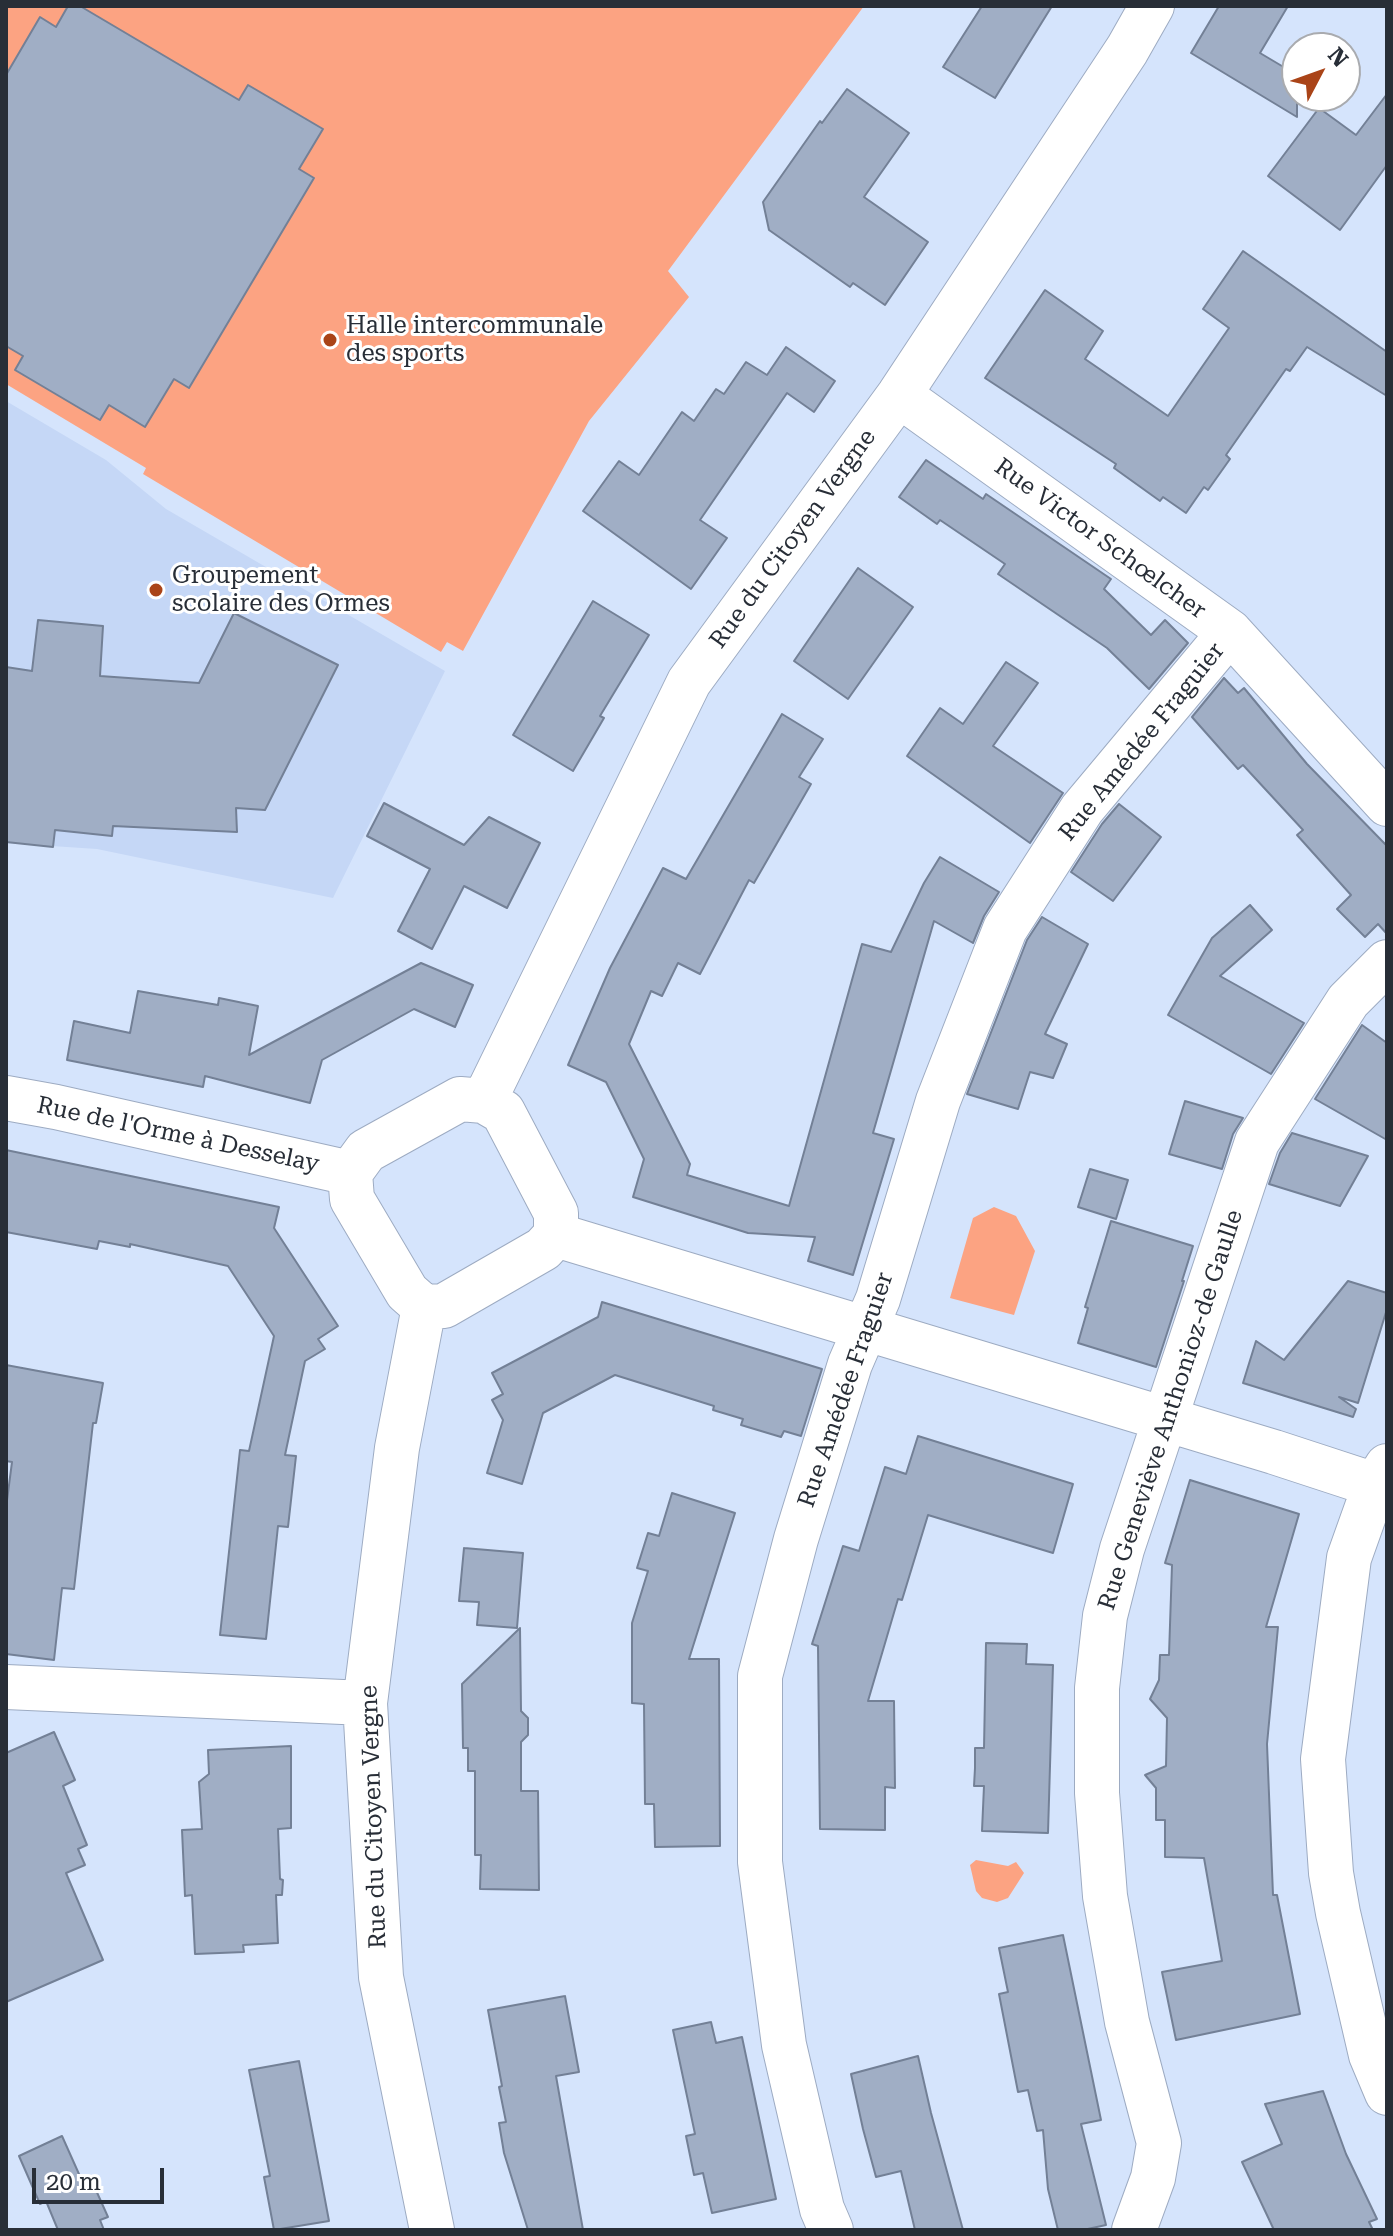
<!DOCTYPE html>
<html>
<head>
<meta charset="utf-8">
<style>
	body { margin:0 }
	#map { position:relative; width:1393px; height:2236px; overflow:hidden; background:#d5e4fc; font-family:"Roboto Serif",serif }
	canvas { display:block }
	.frame { position:absolute; inset:0; border:8px solid #282e37; pointer-events:none }
	.north { position:absolute; left:1281px; top:32px; width:80px; height:80px; box-sizing:border-box; background:#fff; border:2px solid #a9abaf; border-radius:50%; rotate:49deg; font-size:22px; font-weight:700; line-height:32px; text-align:center; color:#282e37 }
	.north::after { content:''; display:block; margin:auto; width:28px; height:36px; background:#aa4418; clip-path:polygon(50% 0,100% 100%,50% 72%,0 100%) }
	.scale { position:absolute; left:32px; top:2168px; width:132px; height:36px; box-sizing:border-box; border:4px solid #282e37; border-top:0; padding-left:10px; font-size:24px; line-height:28px; white-space:nowrap; color:#282e37; -webkit-text-stroke:6px #fff; paint-order:stroke }
</style>
</head>
<body>
<div id="map">
<canvas width="1393" height="2236"></canvas>
<div class="frame"></div>
<div class="north">N</div>
<div class="scale">20 m</div>
</div>
<script>
const ctx = document.querySelector('canvas').getContext('2d');
ctx.lineJoin = 'round';
function paint(path, color) { ctx.fillStyle = color; ctx.fill(path, 'evenodd'); }
const toPath = rows => new Path2D(rows.map(r => 'M' + r).join(''));
function stroke(path, color, width, dash) { ctx.strokeStyle = color; ctx.lineWidth = width; ctx.lineCap = dash ? 'butt' : 'round'; ctx.setLineDash(dash || []); ctx.stroke(path); }
function label(font, color, halo, rows, align = 'center') {
  ctx.font = font + ' "Roboto Serif",serif'; ctx.lineWidth = 6; ctx.setLineDash([]); ctx.textBaseline = 'middle'; ctx.strokeStyle = halo; ctx.fillStyle = color; for (const [text, x, y, turn = 0] of rows) {
    ctx.save(); ctx.translate(x, y); ctx.rotate((+turn || 0) * Math.PI / 180); ctx.textAlign = isNaN(turn) ? turn : align; if (halo) ctx.strokeText(text, 0, 0); ctx.fillText(text, 0, 0); ctx.restore();
  }
}
paint(toPath([
	[6,401,106,460,166,509,445,671,333,898,97,849,6,843]
]), '#c5d7f6');
paint(toPath([
	[6,6,864,6,668,271,689,297,589,421,463,651,447,642,441,652,143,474,146,468,6,384],
	[994,1207,1016,1216,1035,1251,1014,1315,950,1298,973,1218],
	[976,1860,1008,1866,1016,1862,1024,1873,1008,1898,997,1902,982,1898,976,1891,970,1865]
]), '#fca382');
const building = toPath([
	[68,6,80,6,239,100,248,85,323,129,299,169,314,178,189,388,174,379,145,427,109,405,100,420,81,409,15,370,23,356,6,346,6,75,40,17,56,27,68,6],
	[982,6,1052,6,995,98,943,67,982,6],
	[1219,6,1288,6,1260,53,1297,75,1297,117,1191,53,1219,6],
	[847,89,909,133,864,197,928,242,885,305,853,283,850,287,769,230,763,202,820,121,822,123,847,89],
	[1387,94,1387,165,1340,230,1268,176,1319,108,1356,135,1387,94],
	[1243,251,1387,352,1387,396,1307,347,1290,371,1286,369,1226,455,1230,459,1208,490,1204,487,1186,513,1163,497,1160,501,1114,468,1116,464,985,378,1045,290,1103,331,1085,359,1168,416,1229,328,1203,309,1243,251],
	[786,347,835,381,814,412,787,393,700,520,727,538,691,589,583,511,619,461,639,475,682,412,694,421,716,389,724,394,746,362,767,375,786,347],
	[926,460,983,499,986,494,1111,579,1104,589,1151,635,1165,620,1188,643,1149,689,1107,648,998,574,1005,564,940,520,937,524,899,497,926,460],
	[858,568,913,607,848,699,794,661,858,568],
	[593,601,649,635,600,716,604,718,573,771,513,735,593,601],
	[234,613,338,665,265,810,236,808,237,832,113,826,112,836,55,830,53,847,6,842,6,667,32,671,38,620,103,626,100,676,199,683,234,613],
	[1006,662,1038,683,993,746,1063,793,1030,843,907,756,940,708,963,724,1006,662],
	[1224,678,1238,693,1244,688,1307,764,1387,846,1387,934,1378,924,1365,937,1337,909,1351,895,1297,835,1303,830,1243,765,1238,769,1192,717,1224,678],
	[782,714,823,739,799,777,811,784,754,883,749,880,700,974,678,963,662,996,651,991,629,1044,690,1164,687,1175,789,1206,862,944,891,952,924,883,940,857,999,892,984,916,973,943,934,921,873,1133,894,1139,853,1275,808,1261,815,1237,748,1233,633,1197,644,1159,606,1082,568,1065,610,968,663,868,686,879,782,714],
	[384,803,464,845,489,817,540,843,507,908,464,886,432,949,398,931,430,869,367,836,384,803],
	[1119,804,1161,837,1113,901,1071,872,1102,824,1119,804],
	[1250,905,1272,930,1220,976,1304,1023,1271,1074,1168,1015,1212,938,1250,905],
	[1042,917,1088,944,1045,1034,1067,1044,1053,1078,1030,1072,1018,1109,967,1094,1027,940,1042,917],
	[421,963,473,985,455,1027,414,1009,322,1060,310,1103,205,1076,203,1087,67,1060,74,1021,130,1033,138,991,218,1005,219,998,258,1006,249,1055,421,963],
	[1362,1025,1387,1043,1387,1140,1315,1099,1362,1025],
	[1185,1101,1243,1118,1233,1134,1222,1169,1169,1154,1185,1101],
	[1292,1133,1368,1156,1340,1206,1269,1184,1280,1153,1292,1133],
	[6,1150,279,1207,274,1228,338,1326,318,1339,325,1349,305,1361,285,1455,296,1456,288,1527,278,1526,266,1639,220,1635,240,1450,249,1451,274,1336,228,1266,130,1244,130,1247,99,1241,97,1249,6,1232,6,1150],
	[1090,1169,1128,1180,1116,1219,1078,1207,1090,1169],
	[1111,1221,1193,1246,1182,1281,1184,1281,1156,1367,1078,1343,1088,1308,1085,1307,1111,1221],
	[1348,1281,1387,1293,1387,1309,1358,1403,1339,1397,1356,1409,1353,1417,1243,1383,1256,1341,1284,1360,1348,1281],
	[602,1302,822,1369,801,1436,784,1431,781,1437,741,1425,743,1419,713,1410,714,1406,615,1375,543,1413,522,1484,487,1473,503,1420,492,1400,503,1394,492,1373,598,1317,602,1302],
	[6,1365,103,1383,96,1423,93,1423,74,1589,62,1588,54,1660,6,1654,6,1508,12,1462,6,1461,6,1365],
	[918,1436,1073,1484,1053,1553,928,1515,902,1600,898,1599,868,1701,894,1701,895,1788,885,1787,885,1830,820,1829,818,1646,812,1644,843,1546,859,1551,885,1467,906,1474,918,1436],
	[1190,1480,1299,1514,1266,1627,1278,1627,1267,1744,1273,1895,1277,1895,1300,2014,1176,2040,1162,1972,1222,1961,1204,1858,1165,1857,1165,1820,1156,1820,1156,1788,1145,1775,1166,1766,1167,1718,1150,1699,1159,1680,1160,1655,1169,1655,1172,1565,1165,1563,1190,1480],
	[672,1493,735,1513,689,1659,719,1659,720,1846,655,1847,654,1804,645,1804,644,1704,632,1703,632,1623,648,1571,637,1568,648,1533,659,1536,672,1493],
	[464,1548,523,1553,517,1628,477,1625,479,1602,459,1601,464,1548],
	[520,1628,521,1711,528,1718,528,1735,521,1742,521,1791,538,1791,539,1890,480,1889,481,1855,475,1855,475,1771,468,1771,468,1748,463,1748,462,1684,520,1628],
	[986,1643,1027,1644,1026,1664,1053,1665,1048,1833,982,1831,984,1786,974,1786,975,1768,975,1748,984,1748,986,1643],
	[54,1732,75,1780,63,1786,87,1845,78,1849,85,1865,66,1873,103,1960,6,2002,6,1753,54,1732],
	[291,1746,291,1828,278,1829,280,1879,283,1880,282,1895,276,1895,278,1943,243,1945,244,1952,195,1954,192,1895,185,1896,182,1830,202,1829,199,1782,209,1774,208,1750,291,1746],
	[1063,1935,1101,2120,1081,2124,1106,2225,1083,2230,1058,2230,1048,2189,1043,2130,1037,2131,1028,2090,1018,2092,999,1994,1008,1992,999,1948,1063,1935],
	[565,1996,579,2072,556,2076,583,2230,528,2230,504,2153,499,2123,506,2122,499,2087,502,2086,488,2010,565,1996],
	[711,2022,716,2043,742,2037,776,2199,712,2213,703,2173,694,2175,686,2136,695,2134,673,2030,711,2022],
	[918,2056,931,2113,963,2230,915,2230,901,2171,876,2177,863,2129,851,2074,918,2056],
	[299,2061,329,2221,274,2230,264,2177,270,2176,249,2070,299,2061],
	[1323,2091,1346,2154,1377,2219,1369,2222,1373,2230,1274,2230,1242,2162,1282,2144,1265,2104,1323,2091],
	[62,2136,83,2183,91,2179,108,2217,100,2220,104,2230,58,2230,46,2201,40,2204,19,2156,62,2136]
]);
paint(building, '#a0aec5');
stroke(building, '#738096', 2);
const minor = toPath([
	[899,395,1230,632,1387,804],
	[6,1098,56,1107,350,1173],
	[460,1099,484,1101,503,1112,556,1213,556,1235,543,1249,444,1306,424,1307,407,1292,352,1199,350,1173,366,1151,460,1099],
	[484,1101,689,682,899,395,1127,50,1152,6],
	[556,1235,1274,1452,1387,1489],
	[424,1307,397,1448,365,1703,381,1977,432,2230],
	[1387,1466,1375,1485,1349,1558,1323,1759,1331,1873,1338,1913,1371,2055,1387,2093],
	[6,1687,365,1703],
	[831,2230,822,2209,784,2045,760,1862,760,1676,796,1539,850,1364,878,1299,938,1101,1005,929,1082,809,1230,632],
	[1134,2230,1153,2178,1159,2143,1127,2022,1105,1896,1097,1793,1097,1688,1105,1616,1122,1549,1257,1142,1348,1001,1387,962]
]);
stroke(minor, '#9dabc2', 46);
stroke(minor, '#fff', 44);
for (const [x, y, r, color] of [
	[330,340,8,"#aa4418"],
	[156,590,8,"#aa4418"]
]) { const dot = new Path2D(); dot.arc(x, y, r, 0, 2 * Math.PI); ctx.fillStyle = color; ctx.fill(dot); stroke(dot, '#fff', 3); }
label('24px', '#282e37', '#fff', [
	["Halle intercommunale",346,326],
	["des sports",346,354],
	["Groupement",172,576],
	["scolaire des Ormes",172,604]
], 'left');
label('24px', '#282e37', '#fff', [
	["Rue du Citoyen Vergne",793,539,-54],
	["Rue Victor Schœlcher",1100,539,36],
	["Rue Amédée Fraguier",1142,742,-51],
	["Rue de l'Orme à Desselay",178,1135,12],
	["Rue Amédée Fraguier",846,1390,-71],
	["Rue Geneviève Anthonioz-de Gaulle",1171,1410,-72],
	["Rue du Citoyen Vergne",374,1817,-92]
]);
</script>
</body>
</html>
